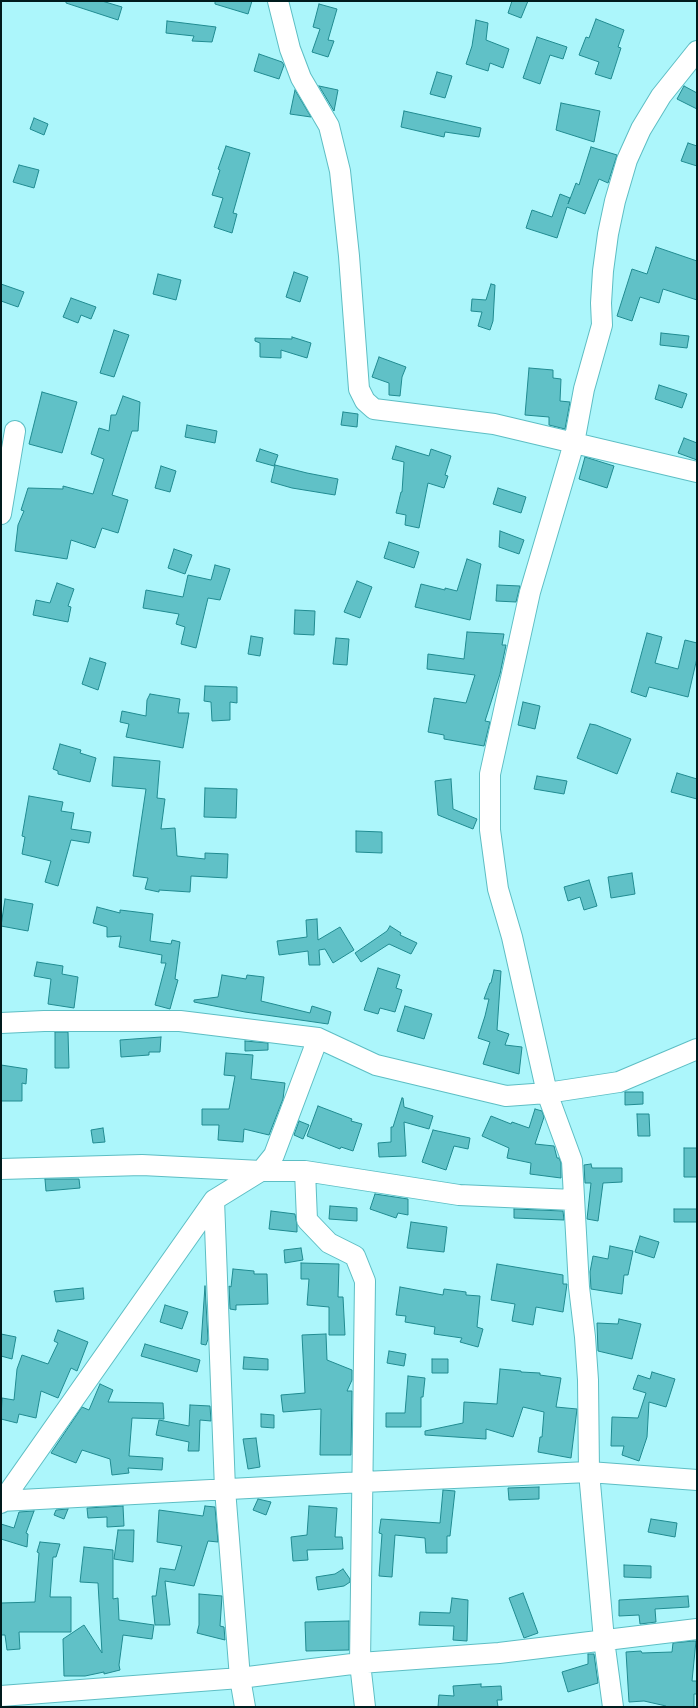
<!DOCTYPE html>
<html>
<head>
<meta charset="utf-8">
<style>
	body { margin:0 }
	#map { position:relative; width:698px; height:1708px; overflow:hidden; background:#acf6fb; font-family:Ubuntu,sans-serif }
	canvas { display:block }
	.frame { position:absolute; inset:0; border:2px solid #001b1d; pointer-events:none }
</style>
</head>
<body>
<div id="map">
<canvas width="698" height="1708"></canvas>
<div class="frame"></div>
</div>
<script>
const ctx = document.querySelector('canvas').getContext('2d');
ctx.lineJoin = 'round';
function paint(path, color) { ctx.fillStyle = color; ctx.fill(path, 'evenodd'); }
const toPath = rows => new Path2D(rows.map(r => 'M' + r).join(''));
function stroke(path, color, width, dash) { ctx.strokeStyle = color; ctx.lineWidth = width; ctx.lineCap = dash ? 'butt' : 'round'; ctx.setLineDash(dash || []); ctx.stroke(path); }
const building = toPath([
	[66,1,102,1,122,7,118,20,66,3,66,1],
	[215,1,252,1,248,14,215,4,215,1],
	[512,1,528,1,521,18,508,13,512,1],
	[319,4,337,9,328,40,334,41,328,57,312,52,320,29,313,27,319,4],
	[596,19,624,30,618,47,621,48,611,79,595,74,599,62,579,55,586,37,589,38,596,19],
	[476,20,488,23,486,40,509,49,503,68,490,63,488,71,466,64,472,46,476,20],
	[167,21,216,27,212,42,192,41,194,36,166,33,167,21],
	[537,37,567,47,563,59,550,55,540,84,523,78,537,37],
	[259,54,282,62,284,65,279,79,254,71,259,54],
	[437,72,452,76,445,98,430,94,437,72],
	[319,86,338,90,334,111,319,86],
	[684,86,697,93,697,109,677,99,684,86],
	[295,90,311,117,290,114,295,90],
	[561,103,600,111,594,142,556,130,561,103],
	[404,111,481,128,479,137,445,132,444,137,401,127,404,111],
	[34,118,48,124,44,135,30,129,34,118],
	[688,143,697,146,697,166,681,161,688,143],
	[226,146,250,153,233,213,237,214,232,233,214,227,223,198,212,195,220,170,218,169,226,146],
	[591,147,617,155,608,183,599,179,585,214,567,207,557,238,526,228,532,210,552,217,560,194,570,198,568,204,576,183,579,185,591,147],
	[19,165,39,170,34,188,13,182,19,165],
	[656,247,697,261,697,300,663,289,659,303,640,297,632,321,617,316,632,269,647,274,656,247],
	[294,272,308,277,300,302,286,297,294,272],
	[158,274,181,280,176,300,153,294,158,274],
	[1,284,24,292,18,307,1,301,1,284],
	[491,284,495,285,493,321,490,330,478,326,482,312,471,311,472,299,486,300,491,284],
	[71,298,96,307,91,319,81,315,78,323,63,317,71,298],
	[114,330,129,335,114,377,100,373,114,330],
	[661,333,689,336,687,348,660,345,661,333],
	[292,337,311,343,307,358,281,350,281,358,260,357,260,343,255,341,255,338,292,339,292,337],
	[379,357,406,367,402,377,400,396,389,395,389,383,372,377,379,357],
	[529,368,553,370,553,378,561,379,560,401,570,402,565,429,549,425,549,417,525,415,529,368],
	[659,385,687,394,682,408,655,399,659,385],
	[42,392,77,402,62,453,29,444,42,392],
	[123,396,140,402,138,431,132,431,112,495,128,500,118,533,102,528,95,548,71,540,67,559,15,551,18,525,24,511,21,510,28,488,63,489,63,486,93,494,104,459,91,454,99,428,109,431,111,415,116,415,123,396],
	[343,412,358,414,357,427,341,425,343,412],
	[187,425,217,431,215,443,185,437,187,425],
	[684,438,697,443,697,460,678,453,684,438],
	[396,446,429,456,431,449,451,456,445,475,448,476,444,488,428,483,419,528,405,525,406,515,396,513,401,492,402,492,404,462,392,459,396,446],
	[260,449,278,455,274,466,256,461,260,449],
	[585,457,614,466,607,488,579,479,585,457],
	[275,465,307,473,338,479,335,495,292,488,271,482,275,465],
	[161,466,176,471,170,492,155,488,161,466],
	[498,488,526,497,521,513,493,504,498,488],
	[500,531,524,540,519,554,499,547,500,531],
	[389,542,419,552,414,568,384,558,389,542],
	[174,549,192,555,185,574,168,568,174,549],
	[467,559,481,564,470,620,415,607,421,584,445,590,445,588,457,591,467,559],
	[215,565,230,569,220,600,208,598,196,648,181,644,185,627,176,624,179,614,143,608,146,590,183,597,188,575,211,580,215,565],
	[357,581,372,587,360,618,344,612,357,581],
	[57,583,74,589,68,606,71,607,68,622,33,615,36,600,50,603,57,583],
	[497,585,520,586,516,602,496,601,497,585],
	[295,610,315,611,314,635,294,634,295,610],
	[467,632,504,634,502,645,506,645,500,674,485,721,490,722,484,746,444,739,444,735,428,732,434,698,466,703,475,675,427,669,428,654,464,659,467,632],
	[647,633,662,637,655,663,678,669,685,640,697,643,697,658,688,697,649,687,646,697,631,692,647,633],
	[251,636,263,638,260,656,248,654,251,636],
	[336,638,349,639,347,665,333,664,336,638],
	[90,658,106,663,98,690,82,684,90,658],
	[205,686,237,687,237,703,230,702,230,720,212,721,211,702,204,701,205,686],
	[150,694,180,699,178,713,189,713,183,748,126,737,129,724,120,722,122,711,146,716,147,700,150,694],
	[523,702,540,706,535,729,518,725,523,702],
	[590,724,596,725,631,739,617,774,577,758,590,724],
	[60,744,81,750,80,753,96,758,90,782,58,774,58,771,53,769,60,744],
	[114,757,160,761,157,798,165,799,161,829,175,828,177,856,205,859,205,853,228,854,227,878,191,876,190,892,159,890,159,892,145,889,148,878,133,876,146,789,112,786,114,757],
	[677,773,697,779,697,799,671,792,677,773],
	[537,776,567,781,564,794,534,789,537,776],
	[451,779,453,809,477,819,473,829,438,815,435,781,451,779],
	[205,788,237,789,236,818,204,817,205,788],
	[29,796,63,802,61,811,74,813,71,829,91,832,89,843,71,840,58,886,45,882,51,861,22,854,25,837,22,836,29,796],
	[356,831,382,832,382,853,356,852,356,831],
	[632,873,635,894,611,898,608,877,632,873],
	[589,880,597,906,584,910,580,897,568,901,564,887,589,880],
	[5,899,33,904,28,931,1,926,5,899],
	[97,907,120,913,120,910,153,914,150,941,171,944,172,940,180,942,175,979,178,980,170,1009,155,1005,166,963,161,963,162,955,119,947,121,936,107,937,107,927,93,923,97,907],
	[317,919,318,940,340,927,354,950,333,963,325,949,319,950,320,965,309,965,308,951,279,955,277,941,307,937,306,920,317,919],
	[390,926,401,933,400,935,417,943,411,954,389,944,361,962,355,953,387,931,390,926],
	[37,962,63,966,62,974,78,977,74,1008,48,1004,51,979,34,976,37,962],
	[378,968,400,975,396,988,402,990,395,1012,380,1008,378,1014,364,1010,378,968],
	[494,970,501,971,497,1030,509,1034,505,1045,522,1047,519,1074,483,1064,490,1042,478,1038,485,1016,489,999,484,999,490,983,491,983,494,970],
	[222,975,246,979,247,975,264,977,261,1001,310,1013,312,1006,331,1012,328,1024,245,1012,194,1002,194,1000,218,997,222,975],
	[405,1006,432,1014,424,1039,397,1031,405,1006],
	[55,1032,68,1032,69,1068,55,1068,55,1032],
	[161,1037,160,1052,149,1052,149,1055,121,1057,120,1040,161,1037],
	[245,1041,268,1043,268,1050,245,1051,245,1041],
	[226,1053,253,1055,251,1079,285,1083,283,1099,269,1135,244,1129,243,1142,218,1140,219,1125,202,1125,202,1109,229,1109,235,1076,224,1075,226,1053],
	[1,1065,27,1069,26,1084,22,1083,22,1101,1,1101,1,1065],
	[625,1092,643,1092,643,1104,625,1105,625,1092],
	[402,1098,403,1098,404,1107,433,1116,429,1129,404,1122,406,1156,379,1157,378,1143,391,1142,391,1127,393,1127,402,1098],
	[318,1106,352,1119,351,1121,362,1124,353,1151,341,1147,340,1149,307,1136,318,1106],
	[535,1109,542,1111,544,1117,535,1144,554,1146,557,1158,559,1158,561,1163,561,1178,530,1174,531,1163,507,1158,509,1148,482,1136,491,1116,511,1124,512,1122,529,1128,535,1109],
	[637,1114,649,1114,650,1136,638,1136,637,1114],
	[299,1121,309,1125,303,1139,294,1135,299,1121],
	[103,1128,105,1142,93,1143,91,1130,103,1128],
	[433,1130,470,1138,468,1149,454,1146,446,1170,422,1162,433,1130],
	[684,1148,697,1148,697,1177,684,1177,684,1148],
	[591,1164,592,1168,622,1168,622,1182,603,1183,598,1221,587,1219,591,1183,585,1183,584,1165,591,1164],
	[45,1179,79,1179,80,1188,46,1191,45,1179],
	[375,1194,408,1199,408,1215,398,1213,396,1218,370,1209,375,1194],
	[330,1206,357,1208,357,1221,329,1219,330,1206],
	[514,1209,563,1211,564,1220,514,1218,514,1209],
	[674,1209,697,1209,697,1222,674,1222,674,1209],
	[271,1211,295,1214,297,1225,297,1232,269,1229,271,1211],
	[411,1222,447,1227,444,1252,407,1248,411,1222],
	[640,1236,659,1242,654,1258,635,1252,640,1236],
	[610,1246,633,1251,628,1275,624,1275,622,1294,591,1289,590,1272,593,1256,608,1259,610,1246],
	[301,1248,303,1260,285,1263,284,1250,301,1248],
	[301,1263,339,1264,338,1297,343,1297,345,1335,329,1335,329,1307,307,1305,309,1279,301,1279,301,1263],
	[497,1264,563,1275,563,1284,567,1284,563,1312,536,1307,533,1325,512,1321,515,1304,491,1300,497,1264],
	[233,1269,254,1271,254,1274,267,1274,268,1304,236,1305,236,1310,230,1309,229,1286,231,1287,233,1269],
	[205,1286,208,1339,206,1345,201,1344,205,1286],
	[400,1287,443,1295,444,1289,466,1292,466,1295,480,1296,477,1327,483,1329,478,1347,460,1342,462,1338,434,1334,435,1327,405,1322,406,1316,396,1315,400,1287],
	[83,1288,84,1299,56,1302,54,1291,83,1288],
	[165,1305,188,1312,182,1329,160,1322,165,1305],
	[619,1319,641,1324,632,1359,598,1351,597,1323,618,1324,619,1319],
	[58,1330,88,1342,77,1371,71,1368,58,1398,41,1391,36,1418,19,1414,17,1423,1,1419,2,1398,14,1400,17,1369,22,1355,48,1364,58,1343,54,1341,58,1330],
	[1,1334,16,1337,12,1359,1,1356,1,1334],
	[326,1334,327,1360,352,1370,352,1380,347,1391,352,1391,351,1455,320,1455,321,1409,283,1412,281,1395,305,1393,302,1335,326,1334],
	[145,1344,200,1360,197,1372,141,1356,145,1344],
	[389,1351,406,1354,404,1366,387,1363,389,1351],
	[244,1357,268,1359,268,1370,243,1369,244,1357],
	[432,1359,448,1359,448,1373,432,1373,432,1359],
	[500,1369,521,1371,521,1372,540,1373,540,1375,561,1378,556,1407,577,1409,571,1458,538,1452,540,1437,542,1437,544,1412,523,1407,513,1437,486,1429,486,1439,425,1435,425,1431,463,1423,464,1402,497,1404,500,1369],
	[652,1372,675,1379,666,1407,649,1402,647,1437,639,1461,622,1455,624,1446,611,1446,612,1417,638,1418,646,1393,633,1389,638,1375,650,1379,652,1372],
	[408,1376,425,1378,423,1397,421,1397,421,1427,386,1427,386,1413,405,1413,408,1376],
	[100,1384,113,1390,108,1402,163,1403,164,1419,132,1418,129,1456,163,1458,162,1470,128,1468,129,1473,112,1475,110,1459,82,1450,76,1463,51,1453,82,1407,89,1410,100,1384],
	[190,1405,210,1406,211,1421,200,1420,199,1451,188,1451,189,1442,156,1435,159,1420,189,1426,190,1405],
	[261,1414,274,1415,274,1428,261,1427,261,1414],
	[256,1438,260,1467,248,1469,243,1439,256,1438],
	[539,1487,539,1499,509,1500,508,1488,539,1487],
	[443,1490,455,1491,450,1536,447,1536,447,1553,426,1553,425,1538,395,1535,392,1577,379,1576,382,1534,379,1533,381,1519,440,1523,443,1490],
	[258,1499,271,1502,266,1515,253,1510,258,1499],
	[123,1506,124,1526,107,1527,107,1517,88,1518,87,1508,123,1506],
	[205,1506,215,1507,218,1542,208,1541,194,1586,165,1581,170,1625,155,1625,152,1596,156,1596,160,1568,175,1570,182,1546,157,1542,159,1510,203,1516,205,1506],
	[309,1506,337,1508,335,1537,342,1537,343,1549,307,1550,308,1560,293,1561,291,1537,307,1535,309,1506],
	[68,1509,64,1519,54,1515,56,1510,68,1509],
	[34,1511,26,1533,28,1534,27,1547,1,1539,1,1524,14,1528,19,1512,34,1511],
	[651,1519,677,1523,675,1537,648,1532,651,1519],
	[118,1530,134,1530,133,1562,114,1559,118,1530],
	[40,1542,60,1544,56,1557,53,1557,50,1597,71,1597,71,1632,19,1632,20,1649,7,1650,5,1635,1,1635,1,1603,35,1602,39,1553,37,1552,40,1542],
	[84,1547,113,1550,113,1599,118,1598,119,1620,154,1625,152,1639,123,1635,119,1665,120,1670,104,1674,104,1672,85,1676,64,1676,63,1639,84,1625,102,1653,98,1583,80,1582,84,1547],
	[624,1565,651,1566,651,1578,624,1577,624,1565],
	[343,1569,350,1579,350,1582,344,1586,318,1590,316,1577,335,1574,343,1569],
	[523,1593,538,1633,524,1638,509,1598,523,1593],
	[199,1594,222,1596,220,1626,224,1627,225,1640,197,1633,199,1625,199,1594],
	[688,1596,689,1607,655,1609,656,1622,640,1624,639,1615,619,1616,619,1600,688,1596],
	[452,1598,468,1600,467,1641,453,1640,454,1626,419,1625,420,1612,450,1613,452,1598],
	[349,1621,349,1650,306,1651,305,1622,349,1621],
	[693,1641,696,1641,692,1681,697,1681,697,1694,694,1694,694,1707,666,1707,666,1706,644,1701,629,1702,626,1652,641,1651,642,1653,672,1652,673,1643,693,1641],
	[588,1654,594,1654,598,1683,568,1692,562,1672,588,1664,588,1654],
	[481,1684,481,1687,501,1686,502,1700,497,1700,498,1707,438,1707,439,1695,454,1696,453,1686,481,1684]
]);
paint(building, '#60c1c7');
stroke(building, '#208b91', 1);
const minor = toPath([
	[278,1,290,49,301,78,329,126,340,171,349,256,359,389,365,401,374,409,494,424,697,472],
	[1,514,15,431],
	[1,1023,44,1021,180,1021,318,1038,376,1065,506,1096,547,1093,619,1082,697,1049],
	[1,1169,142,1165,261,1171,305,1171,459,1195,574,1200],
	[305,1171,307,1220,329,1243,355,1256,365,1281,360,1663,365,1707],
	[214,1200,225,1489,240,1678,245,1707],
	[1,1501,363,1482,589,1472,697,1480],
	[1,1503,214,1200,261,1171,274,1155,318,1038],
	[1,1696,240,1678,360,1663,499,1653,697,1629],
	[613,1707,604,1640,589,1472,588,1380,585,1337,579,1287,572,1161,547,1093,512,937,498,889,490,830,490,774,530,592,574,443,584,389,602,325,601,303,603,271,608,234,615,201,627,160,641,129,661,96,697,51]
]);
stroke(minor, '#5dbec4', 22);
stroke(minor, '#fff', 20);
</script>
</body>
</html>
